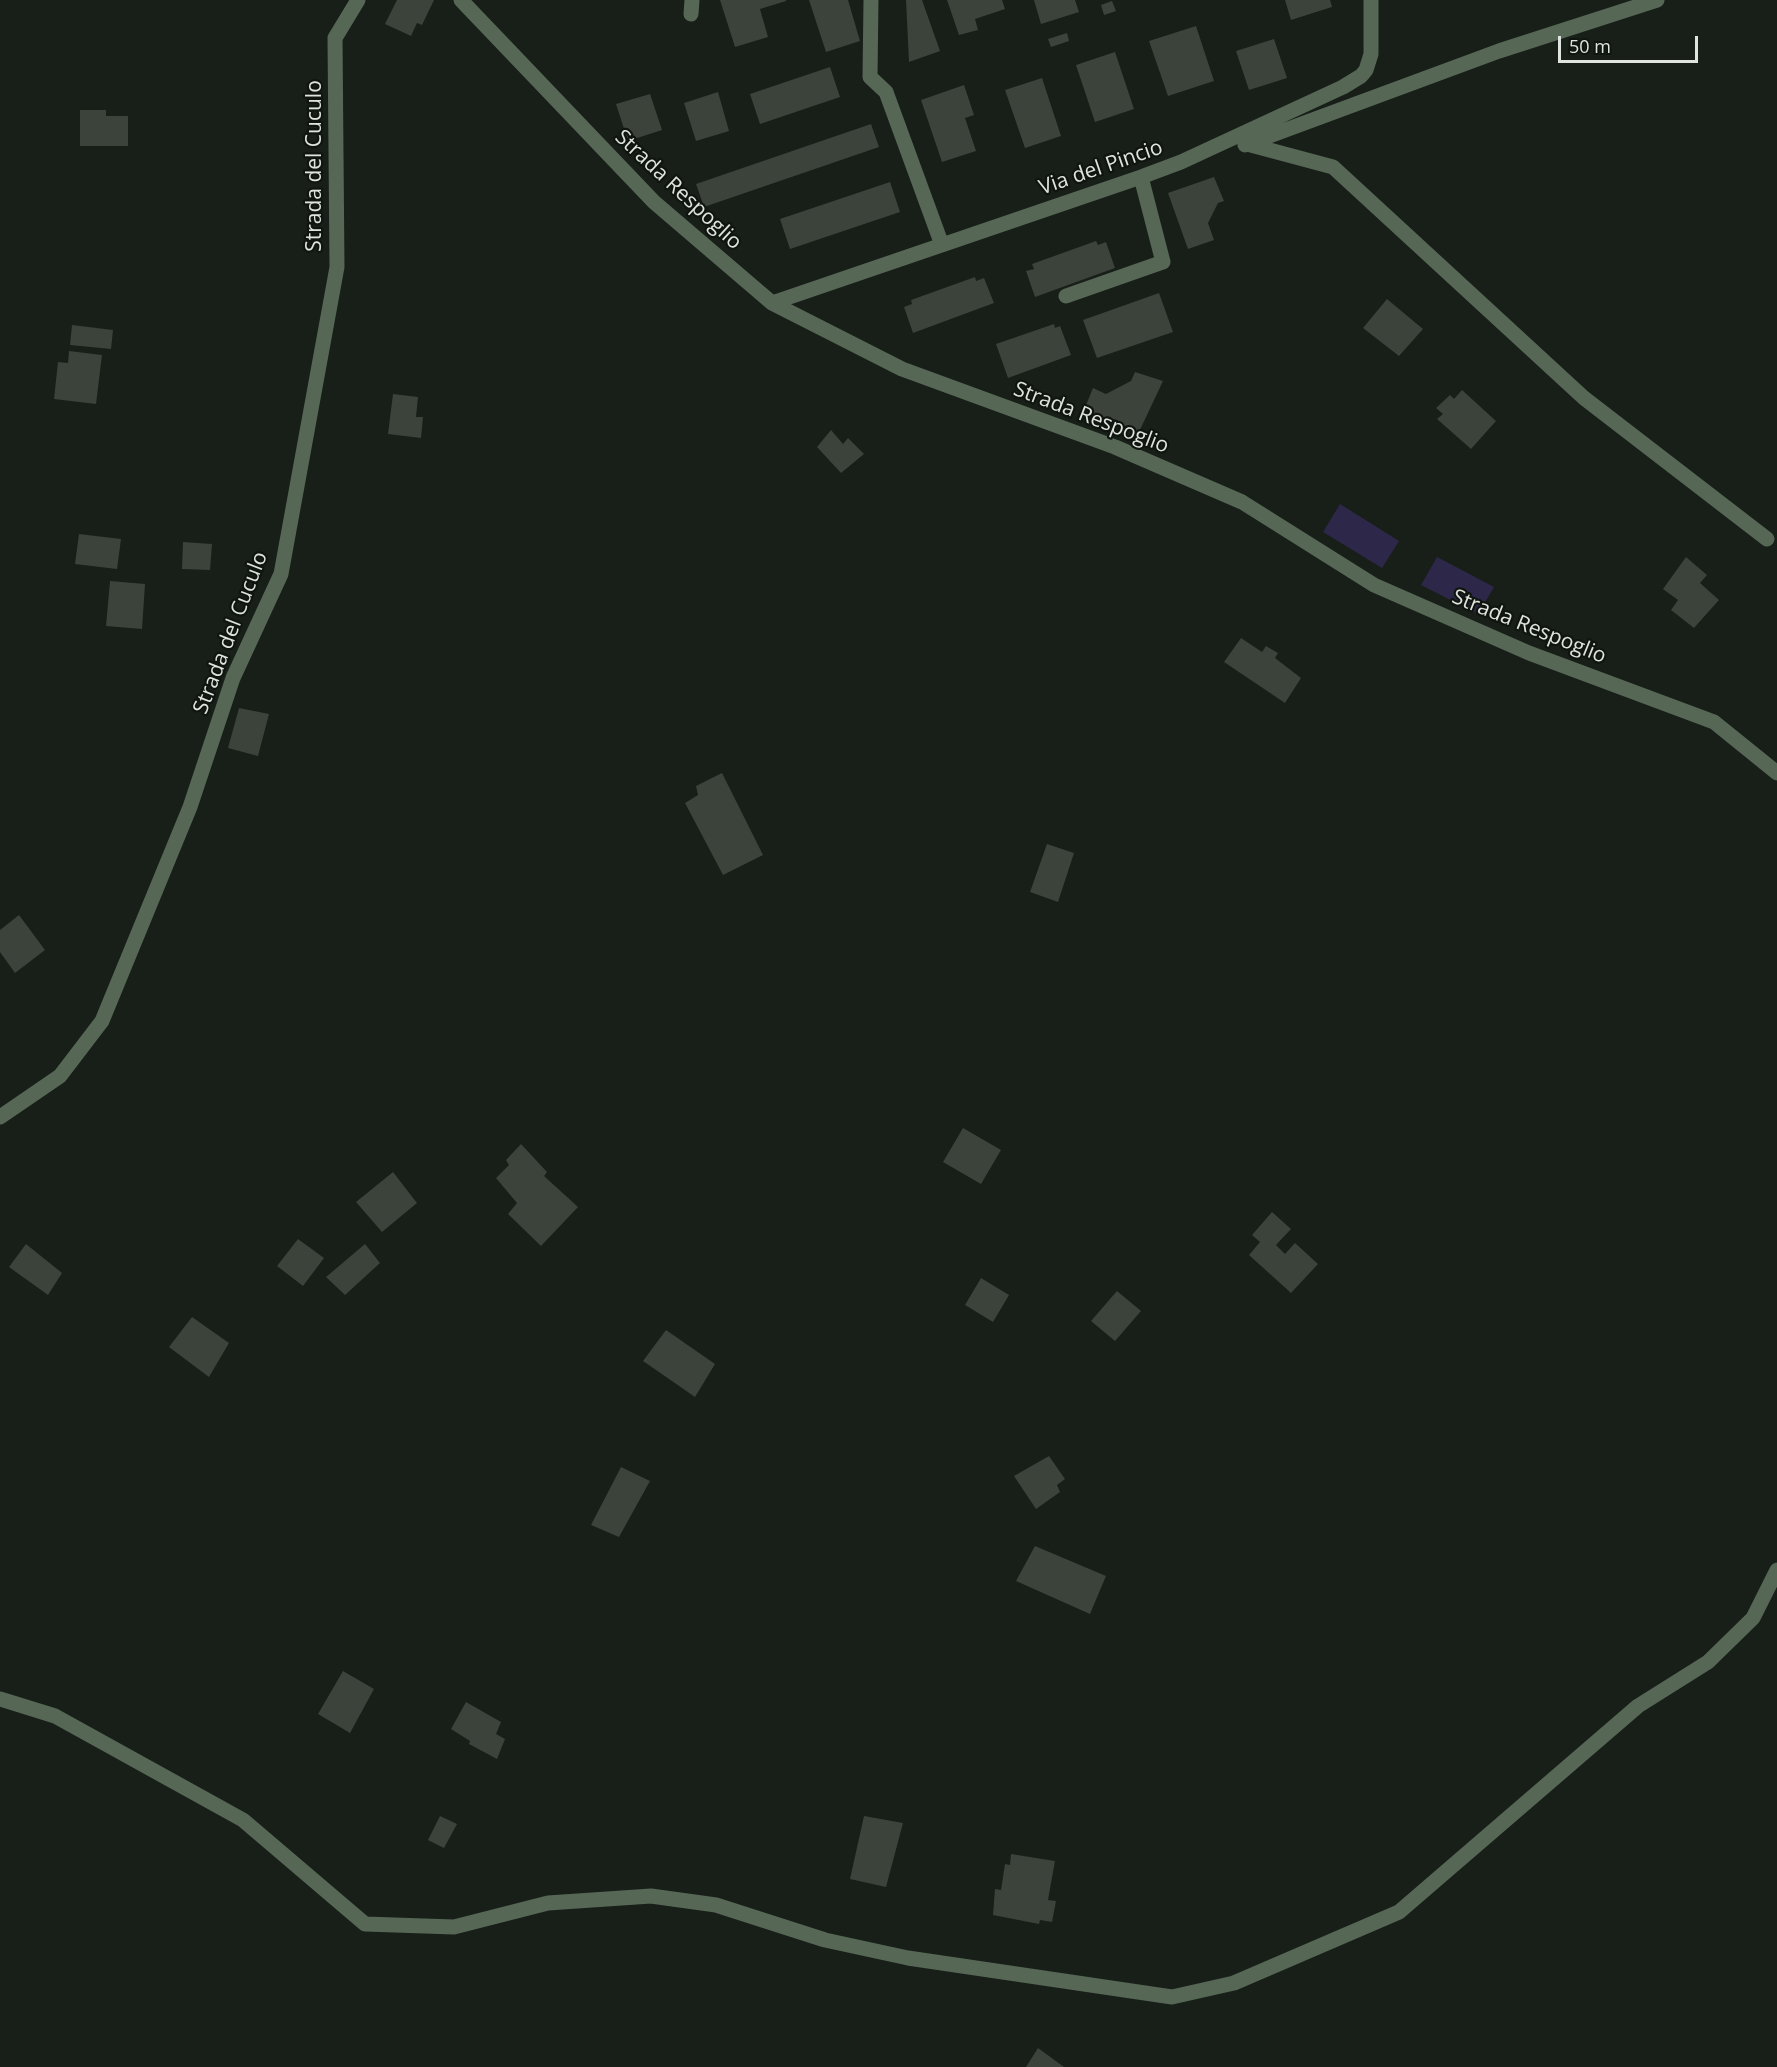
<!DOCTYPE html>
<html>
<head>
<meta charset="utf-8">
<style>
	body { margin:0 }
	#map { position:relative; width:1777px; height:2067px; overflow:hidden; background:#181e18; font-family:"Open Sans",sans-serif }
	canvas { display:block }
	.scale { position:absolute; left:1558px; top:36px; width:140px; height:27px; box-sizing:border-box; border:3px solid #e0e4e0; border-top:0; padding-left:8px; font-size:18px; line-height:21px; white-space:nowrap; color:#e0e4e0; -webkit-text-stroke:4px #0f150f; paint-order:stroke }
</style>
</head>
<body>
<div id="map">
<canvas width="1777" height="2067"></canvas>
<div class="scale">50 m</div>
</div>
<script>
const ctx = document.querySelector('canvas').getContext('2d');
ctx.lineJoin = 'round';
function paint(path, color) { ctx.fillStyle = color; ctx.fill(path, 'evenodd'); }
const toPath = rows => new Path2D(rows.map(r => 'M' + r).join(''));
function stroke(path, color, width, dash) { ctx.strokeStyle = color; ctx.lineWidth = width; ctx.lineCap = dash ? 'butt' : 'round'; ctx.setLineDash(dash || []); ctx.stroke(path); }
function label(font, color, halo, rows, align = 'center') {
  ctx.font = font + ' "Open Sans",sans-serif'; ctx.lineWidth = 4.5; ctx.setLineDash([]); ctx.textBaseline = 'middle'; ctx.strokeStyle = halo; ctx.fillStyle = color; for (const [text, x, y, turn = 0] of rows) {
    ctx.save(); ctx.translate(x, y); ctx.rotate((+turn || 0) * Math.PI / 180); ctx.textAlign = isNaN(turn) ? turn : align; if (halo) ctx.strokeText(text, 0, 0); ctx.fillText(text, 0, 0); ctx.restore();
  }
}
paint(toPath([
	[1340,504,1399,541,1382,568,1323,532],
	[1437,557,1494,587,1478,614,1421,585]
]), '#2d2849');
paint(toPath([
	[397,0,434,0,422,25,417,23,411,36,385,24],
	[720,0,786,0,786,1,760,9,768,37,735,47],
	[809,0,848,0,860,41,826,52],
	[906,0,922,0,940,51,909,62],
	[947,0,1002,0,1005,9,975,19,978,30,959,35],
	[1034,0,1075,0,1079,12,1041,24],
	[1285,0,1330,0,1332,7,1291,20],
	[1112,1,1116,11,1104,15,1101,5],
	[1196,26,1214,81,1168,96,1149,41],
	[1067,33,1069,41,1051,47,1048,39],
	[1274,39,1287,78,1249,90,1236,51],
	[1115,52,1134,109,1095,122,1076,65],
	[830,67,840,97,760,124,750,94],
	[1042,78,1061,136,1025,148,1005,90],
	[964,85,974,115,965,118,976,151,942,162,921,100],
	[718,92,729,131,696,141,684,103],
	[650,94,662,130,628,141,616,104],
	[80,110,106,110,106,116,128,116,128,146,80,146],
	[871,124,879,147,704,207,696,184],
	[1214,177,1224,201,1218,203,1208,223,1214,240,1188,249,1168,193],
	[890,182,900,212,790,249,780,219],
	[1096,241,1098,245,1106,242,1115,268,1035,297,1026,271,1034,269,1032,264],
	[975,277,976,281,984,278,994,303,913,333,904,307,912,304,911,300],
	[1159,293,1173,332,1097,358,1083,320],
	[1387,299,1423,329,1399,356,1363,328],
	[1054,324,1055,328,1060,326,1071,355,1008,378,996,344],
	[72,325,113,330,111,349,70,345],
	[69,351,102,355,96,404,54,399,58,362,68,363],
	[1135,372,1163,381,1139,432,1084,410,1093,388,1106,394,1131,381],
	[1462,390,1496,421,1471,449,1437,419,1443,414,1436,408,1450,395,1454,399],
	[393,394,418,397,416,417,423,417,421,438,388,434],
	[831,430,843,444,848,438,864,454,841,473,817,447],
	[79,534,121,539,117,569,75,564],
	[183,542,212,544,210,570,182,569],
	[1686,557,1707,575,1700,583,1719,600,1694,628,1671,610,1678,600,1663,589],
	[110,581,145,584,142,629,106,626],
	[1241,638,1262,652,1266,646,1278,653,1275,658,1301,678,1285,703,1224,662],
	[239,708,269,714,258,756,228,748],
	[722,773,763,855,723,875,685,803,698,795,696,786],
	[1047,844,1074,853,1058,902,1030,892],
	[19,915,45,950,15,973,0,952,0,930],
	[963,1128,1001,1150,981,1184,943,1162],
	[521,1144,547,1172,544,1176,578,1207,541,1246,508,1214,517,1203,496,1178,509,1165,506,1160],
	[393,1172,417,1203,382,1232,356,1202],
	[1272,1212,1291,1229,1276,1245,1285,1254,1295,1243,1318,1264,1291,1293,1249,1255,1260,1242,1252,1235],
	[298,1239,324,1258,303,1286,277,1266],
	[26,1244,62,1273,48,1295,9,1267],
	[365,1244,380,1263,345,1295,326,1277],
	[981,1278,1009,1295,993,1322,965,1305],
	[1117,1291,1141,1311,1115,1341,1091,1321],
	[192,1317,229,1343,209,1377,169,1347],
	[666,1330,715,1364,695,1397,643,1361],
	[1049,1456,1065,1479,1057,1485,1060,1492,1036,1509,1014,1476],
	[621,1467,650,1481,619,1537,591,1525],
	[1035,1546,1106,1576,1090,1614,1016,1581],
	[343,1671,374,1689,350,1733,318,1714],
	[466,1702,501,1722,496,1734,505,1739,497,1759,469,1744,470,1741,451,1729],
	[440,1816,457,1824,444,1848,428,1840],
	[864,1816,903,1823,886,1887,850,1879],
	[1011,1854,1055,1861,1048,1900,1056,1901,1052,1922,1040,1920,1039,1924,993,1915,995,1889,1001,1890,1005,1864,1010,1865],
	[1038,2048,1064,2067,1026,2067]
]), '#3c433b');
stroke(toPath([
	[461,0,654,202,772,303,902,369,1115,447,1242,502,1374,585,1529,653,1714,722,1777,773],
	[871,0,870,77,886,92,942,245],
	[691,14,692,0],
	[1247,144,1333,167,1584,398,1767,539],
	[1245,145,1499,51,1657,0],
	[1066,296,1163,262,1141,177],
	[772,303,1141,177,1181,162,1343,87,1361,76,1366,70,1371,54,1371,0],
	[0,1117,60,1076,102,1021,190,807,233,678,281,574,337,267,335,38,358,0],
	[0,1699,55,1716,243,1820,365,1924,454,1927,548,1903,651,1896,716,1905,825,1940,908,1958,1172,1997,1234,1983,1399,1912,1638,1706,1708,1662,1753,1618,1777,1570]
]), '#566756', 15);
label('21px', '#e0e4e0', '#0f150f', [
	["Strada del Cuculo",315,166,-90],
	["Via del Pincio",1101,168,-19],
	["Strada Respoglio",678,190,43],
	["Strada Respoglio",1091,418,21],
	["Strada Respoglio",1529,627,22],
	["Strada del Cuculo",231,633,-69]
]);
</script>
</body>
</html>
